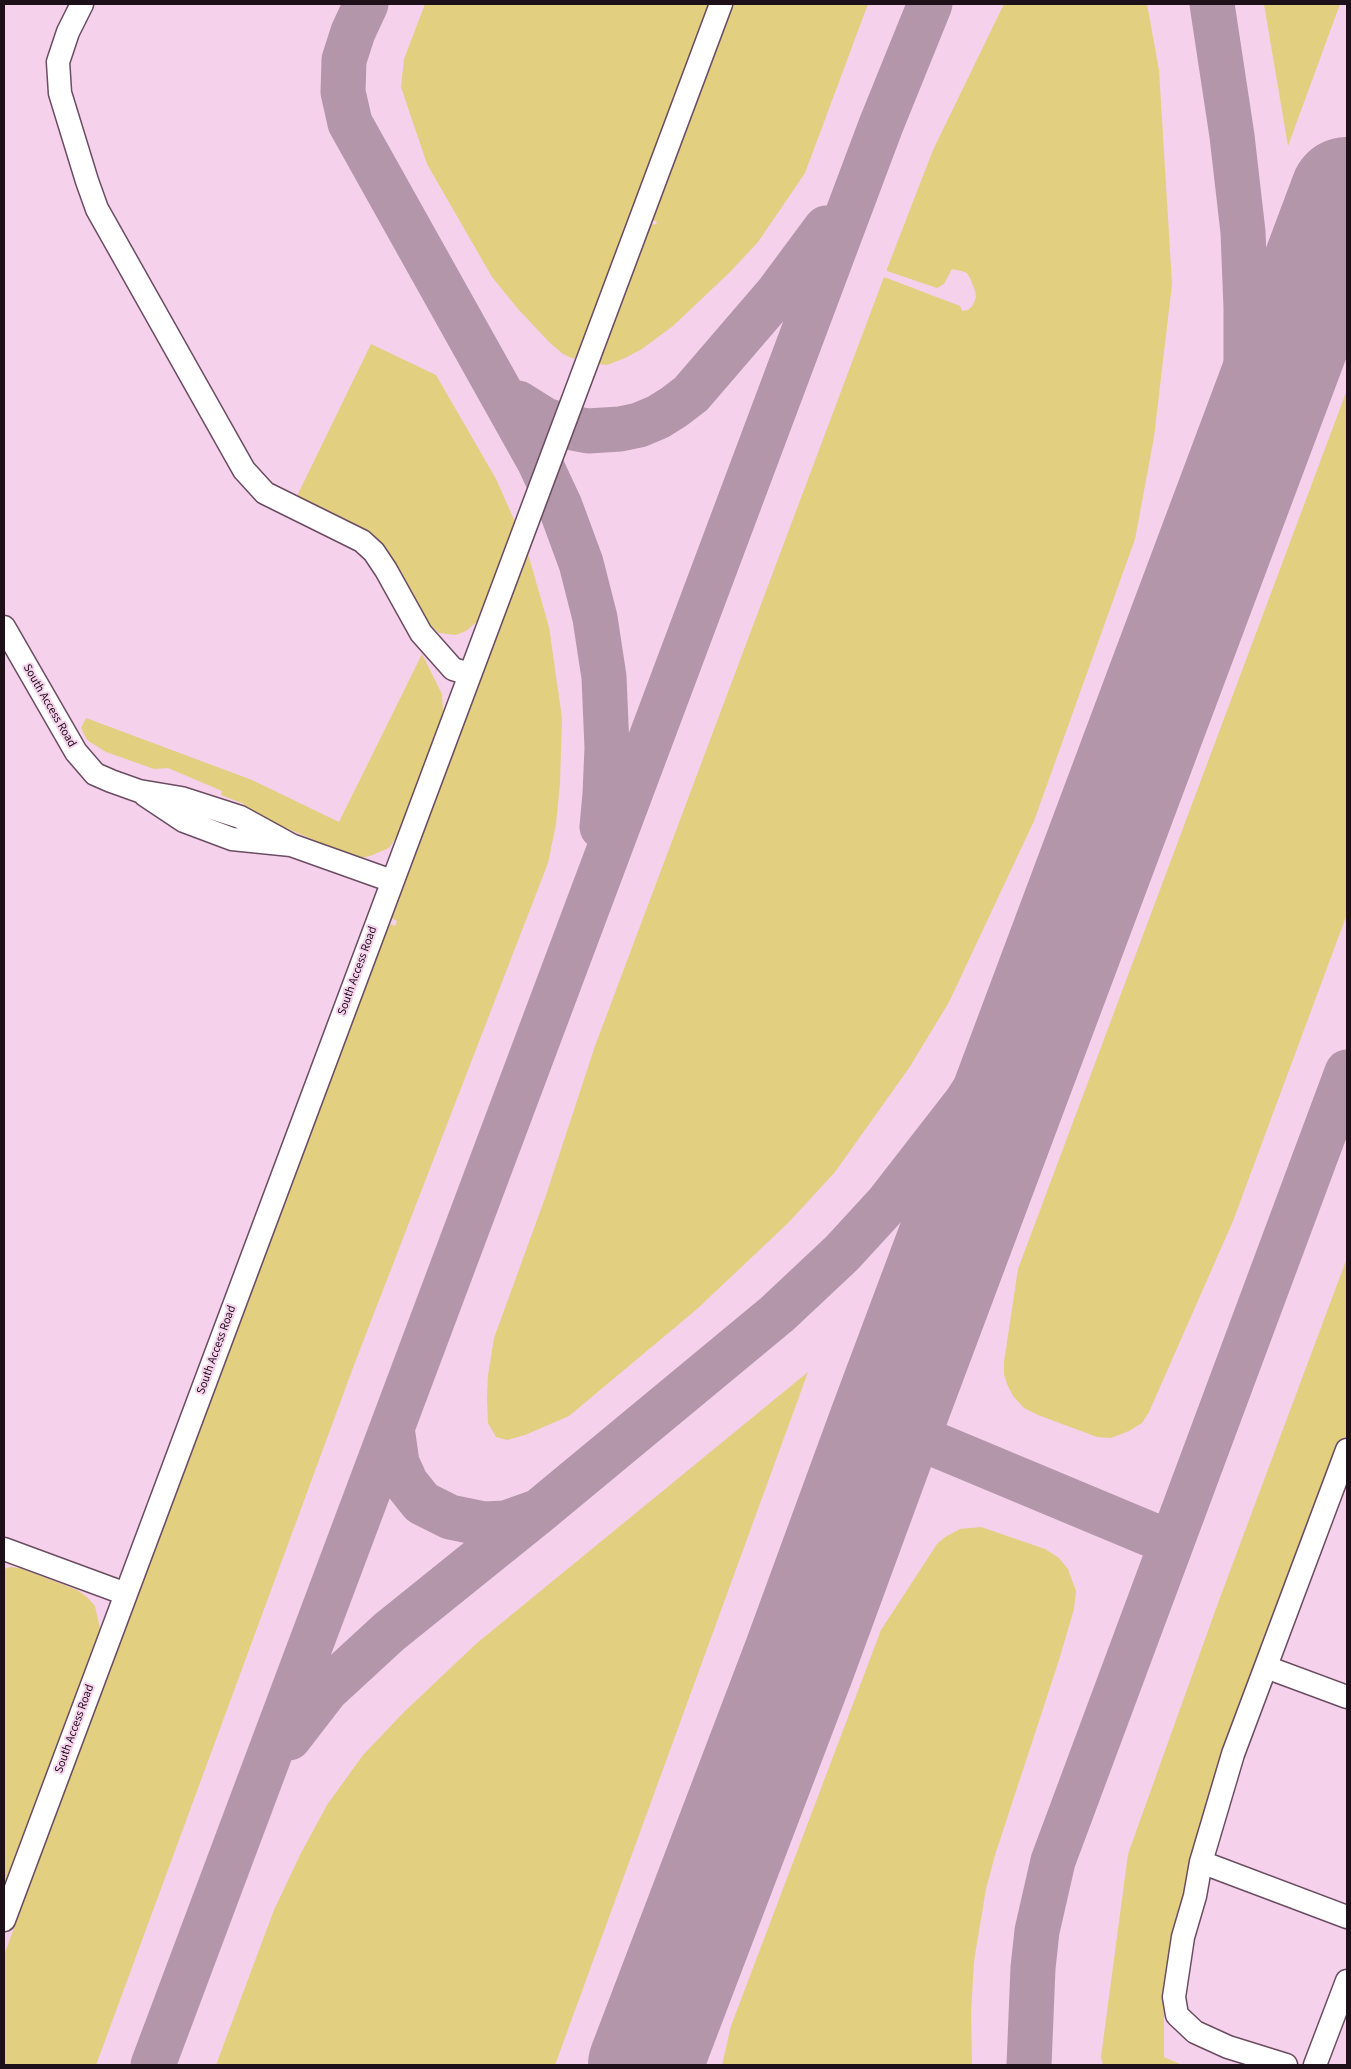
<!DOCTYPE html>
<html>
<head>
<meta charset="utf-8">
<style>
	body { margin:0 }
	#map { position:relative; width:1351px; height:2069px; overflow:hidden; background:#f5d1eb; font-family:"Source Sans 3",sans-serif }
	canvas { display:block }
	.frame { position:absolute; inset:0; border:5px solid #1d1019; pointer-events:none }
</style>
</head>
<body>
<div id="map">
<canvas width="1351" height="2069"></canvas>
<div class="frame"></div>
</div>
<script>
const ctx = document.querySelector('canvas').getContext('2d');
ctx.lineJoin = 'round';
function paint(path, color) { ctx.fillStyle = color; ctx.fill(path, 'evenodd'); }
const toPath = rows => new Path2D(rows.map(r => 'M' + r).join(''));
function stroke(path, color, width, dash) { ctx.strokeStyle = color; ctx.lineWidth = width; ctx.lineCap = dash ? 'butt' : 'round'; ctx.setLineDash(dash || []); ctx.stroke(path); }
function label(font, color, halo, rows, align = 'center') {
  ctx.font = font + ' "Source Sans 3",sans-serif'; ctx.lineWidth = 4; ctx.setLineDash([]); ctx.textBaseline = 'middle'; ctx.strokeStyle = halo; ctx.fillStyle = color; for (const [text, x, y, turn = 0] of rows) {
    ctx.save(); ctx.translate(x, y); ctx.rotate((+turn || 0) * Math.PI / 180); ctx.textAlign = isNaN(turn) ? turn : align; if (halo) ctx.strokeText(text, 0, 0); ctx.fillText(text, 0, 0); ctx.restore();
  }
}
paint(toPath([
	[425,4,710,4,577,355,574,359,563,354,550,343,518,309,492,277,427,164,401,87,404,59],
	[732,4,868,4,805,173,758,242,731,271,673,326,642,349,625,358,607,365,598,364,597,364,651,222,654,225,657,223,656,221,651,220],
	[1004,4,1147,4,1159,70,1172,284,1154,437,1135,539,1034,821,949,1002,909,1068,835,1172,788,1223,697,1309,569,1416,525,1435,507,1440,496,1437,488,1423,487,1398,488,1375,494,1338,545,1198,595,1046,884,277,960,306,962,311,968,310,973,305,976,297,975,291,970,278,967,273,961,271,952,269,944,284,937,288,887,271,887,269,933,150],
	[1264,4,1340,4,1288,146],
	[371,344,436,375,496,479,516,524,498,568,480,619,466,631,456,635,439,633,424,620,394,565,296,498],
	[1347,390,1347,914,1233,1221,1149,1412,1142,1423,1129,1431,1111,1438,1097,1437,1038,1415,1024,1408,1013,1396,1007,1384,1004,1374,1004,1362,1018,1269],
	[528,554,549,627,562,718,560,783,556,824,548,863,354,1365,96,2065,4,2065,4,1955,387,923,395,926,397,921,390,917,525,555],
	[422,654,442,694,443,712,439,733,401,830,389,848,370,856,360,858,352,856,243,810,244,804,221,795,222,791,168,768,154,769,106,752,87,740,81,728,86,718,252,780,339,822],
	[1347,1258,1347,1451,1246,1721,1164,1995,1164,2057,1182,2065,1103,2065,1101,2057,1128,1854,1218,1603],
	[808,1372,555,2065,216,2065,274,1910,301,1853,327,1805,363,1755,404,1712,477,1643],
	[981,1527,1045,1549,1059,1558,1068,1569,1076,1591,1074,1609,1059,1660,995,1855,986,1889,974,1961,971,2013,972,2065,722,2065,731,2026,881,1630,937,1544,945,1537,960,1529],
	[10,1567,20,1568,77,1590,87,1597,95,1606,100,1629,98,1639,4,1891,4,1569]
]), '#e2cf80');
stroke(toPath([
	[366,4,353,32,344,60,343,92,350,123,539,461,560,506,581,563,595,618,604,677,607,748,605,794,602,827],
	[518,403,545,420,567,427,588,431,620,429,639,425,658,417,674,407,691,394,777,294,826,228],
	[1208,566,1217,541,1246,389,1246,308,1243,232,1232,136,1212,4],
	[886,1424,1171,1543],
	[392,1428,397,1463,406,1483,422,1503,450,1517,484,1524,506,1523,534,1513],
	[289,1738,326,1690,389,1632,538,1512,777,1314,842,1253,887,1204,967,1101,1012,1031,1054,952,1152,715],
	[153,2065,881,125,930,4],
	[1029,2065,1033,1968,1037,1931,1053,1861,1347,1072]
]), '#b396aa', 45);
stroke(toPath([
	[645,2065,799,1661,886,1424,1347,194]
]), '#b396aa', 114);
const minor = toPath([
	[82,4,68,32,58,62,60,93,87,181,97,209,244,470,265,493,362,541,374,552,386,570,421,633,453,669,469,674],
	[4,627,76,752,95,774,111,781,139,791,181,798,240,817,291,845],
	[145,795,184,821,232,839,291,845,392,881],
	[4,1549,126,1594],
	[1266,1667,1347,1697],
	[1201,1862,1347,1917],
	[4,1920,721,4],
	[1286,2065,1228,2047,1195,2032,1177,2015,1174,1997,1183,1937,1195,1896,1201,1862,1233,1754,1347,1450],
	[1315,2065,1347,1981]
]);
stroke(minor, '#6b4d63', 25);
stroke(minor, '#fff', 22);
label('12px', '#1d1019', '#f5d1eb', [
	["South Access Road",49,706,60],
	["South Access Road",358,971,-70],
	["South Access Road",217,1350,-70],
	["South Access Road",75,1729,-70]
]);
</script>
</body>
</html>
